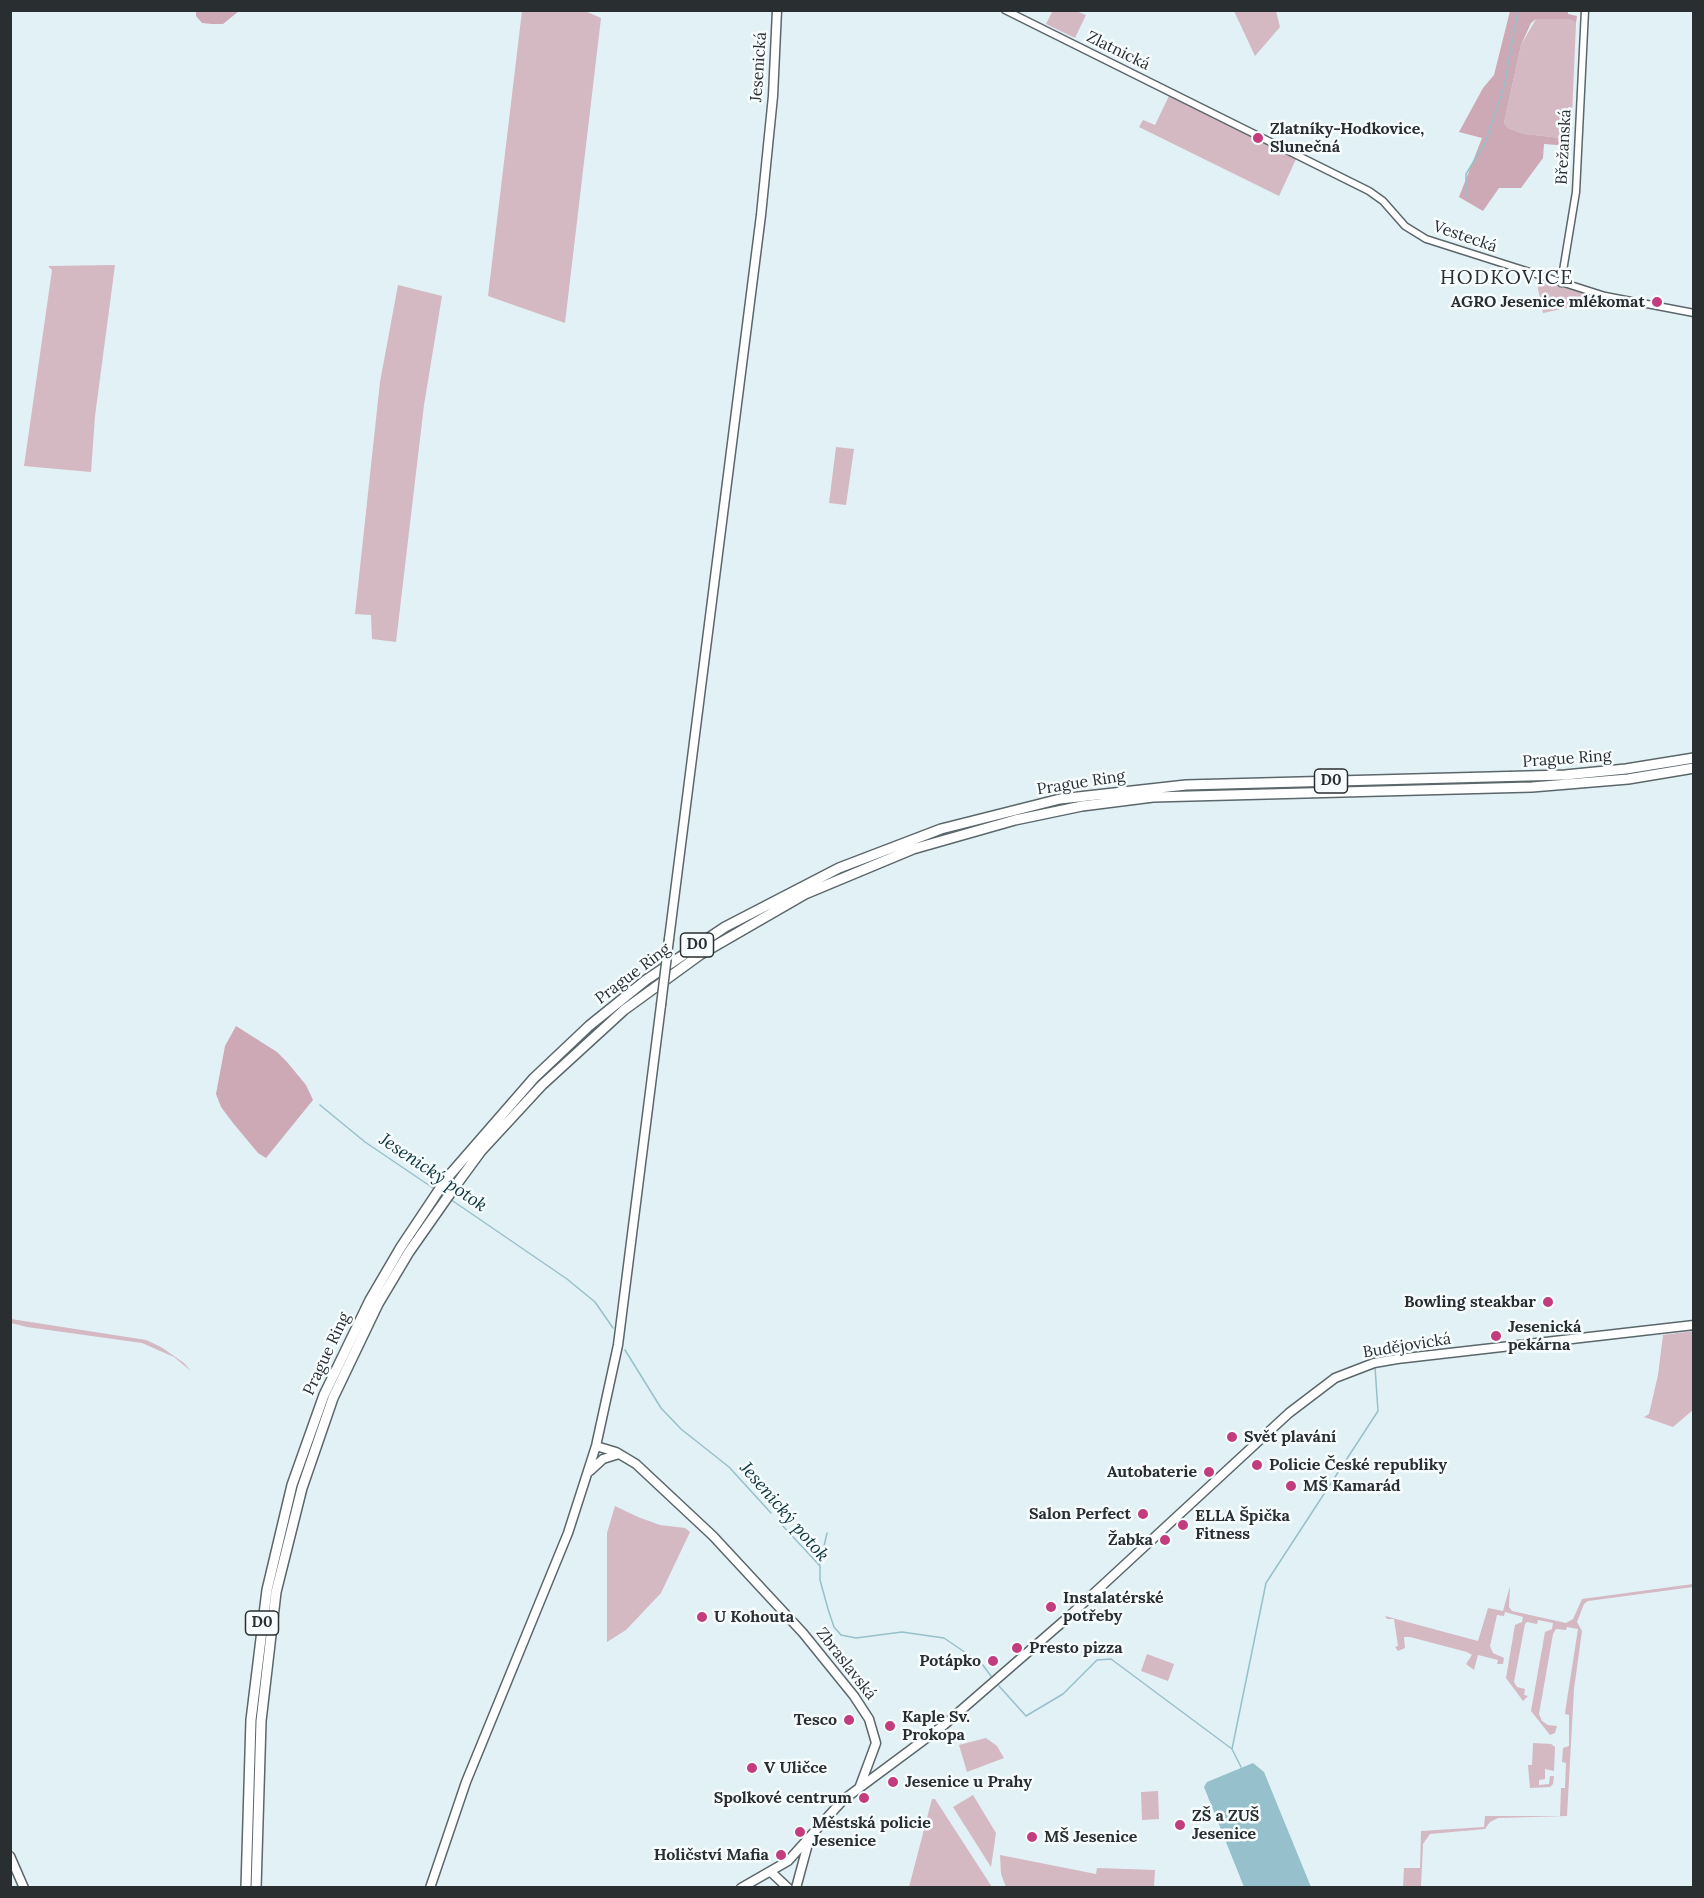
<!DOCTYPE html>
<html>
<head>
<meta charset="utf-8">
<style>
	body { margin:0 }
	#map { position:relative; width:1704px; height:1898px; overflow:hidden; background:#e2f1f5; font-family:Lora,serif }
	canvas { display:block }
	.frame { position:absolute; inset:0; border:12px solid #292e30; pointer-events:none }
</style>
</head>
<body>
<div id="map">
<canvas width="1704" height="1898"></canvas>
<div class="frame"></div>
</div>
<script>
const ctx = document.querySelector('canvas').getContext('2d');
ctx.lineJoin = 'round';
function paint(path, color) { ctx.fillStyle = color; ctx.fill(path, 'evenodd'); }
const toPath = rows => new Path2D(rows.map(r => 'M' + r).join(''));
function stroke(path, color, width, dash) { ctx.strokeStyle = color; ctx.lineWidth = width; ctx.lineCap = dash ? 'butt' : 'round'; ctx.setLineDash(dash || []); ctx.stroke(path); }
function label(font, color, halo, rows, align = 'center') {
  ctx.font = font + ' Lora,serif'; ctx.lineWidth = 5; ctx.setLineDash([]); ctx.textBaseline = 'middle'; ctx.strokeStyle = halo; ctx.fillStyle = color; for (const [text, x, y, turn = 0] of rows) {
    ctx.save(); ctx.translate(x, y); ctx.rotate((+turn || 0) * Math.PI / 180); ctx.textAlign = isNaN(turn) ? turn : align; if (halo) ctx.strokeText(text, 0, 0); ctx.fillText(text, 0, 0); ctx.restore();
  }
}
paint(toPath([
	[1053,10,1076,11,1086,15,1075,38,1046,24],
	[522,11,585,11,601,18,565,323,488,296],
	[1234,11,1276,11,1280,27,1255,56],
	[1536,19,1569,19,1576,23,1571,139,1524,134,1508,128,1504,123,1521,45],
	[1169,96,1297,157,1279,196,1139,127,1143,120,1155,125],
	[115,265,95,416,91,472,24,466,52,270,48,266],
	[1541,281,1595,296,1597,301,1543,313,1537,284],
	[398,285,442,296,424,405,396,642,372,639,371,615,355,614,380,382],
	[836,447,854,449,846,505,829,503],
	[11,1319,146,1340,161,1347,184,1363,191,1371,174,1357,142,1343,27,1327,11,1323],
	[1693,1331,1693,1410,1673,1427,1647,1418,1644,1417,1649,1414,1658,1375,1663,1335],
	[615,1506,638,1517,660,1525,685,1528,690,1532,661,1593,626,1630,607,1642,607,1533],
	[1693,1584,1693,1587,1588,1601,1584,1604,1577,1622,1582,1631,1574,1689,1567,1816,1498,1818,1490,1822,1485,1829,1430,1834,1423,1844,1421,1887,1403,1887,1404,1868,1420,1868,1421,1831,1484,1827,1485,1816,1560,1816,1561,1788,1565,1788,1566,1763,1562,1762,1563,1748,1569,1746,1569,1715,1565,1714,1566,1706,1578,1629,1567,1627,1566,1630,1556,1629,1553,1634,1539,1714,1542,1721,1548,1725,1557,1726,1555,1733,1550,1735,1531,1711,1545,1632,1552,1629,1553,1623,1538,1620,1537,1624,1527,1622,1525,1624,1514,1682,1517,1687,1525,1689,1524,1695,1528,1696,1523,1701,1506,1678,1515,1625,1522,1622,1523,1617,1505,1612,1504,1616,1497,1615,1490,1646,1493,1653,1504,1658,1503,1664,1497,1664,1498,1660,1478,1655,1474,1670,1466,1664,1472,1655,1467,1652,1410,1637,1404,1637,1405,1648,1398,1651,1395,1647,1398,1646,1394,1619,1387,1619,1385,1616,1478,1641,1488,1608,1503,1611,1510,1586,1509,1607,1512,1611,1566,1623,1573,1619,1582,1599],
	[1147,1654,1174,1664,1168,1681,1141,1671],
	[986,1738,997,1746,1004,1758,967,1772,959,1745],
	[1533,1743,1551,1744,1555,1747,1554,1771,1545,1769,1545,1779,1539,1780,1539,1785,1549,1784,1550,1776,1554,1776,1553,1784,1550,1787,1530,1788,1528,1765,1532,1765],
	[1158,1791,1159,1819,1142,1820,1141,1792],
	[973,1795,996,1833,991,1867,953,1807],
	[932,1799,935,1799,992,1887,909,1887],
	[1000,1855,1096,1874,1097,1868,1155,1870,1154,1887,1006,1887,1001,1874]
]), '#d4b8c2');
paint(toPath([
	[196,11,196,10,239,11,223,24,212,24,202,23,196,16],
	[1510,11,1568,11,1568,14,1577,16,1576,23,1569,19,1536,19,1531,23,1521,45,1504,123,1508,128,1524,134,1571,139,1571,146,1544,144,1543,158,1521,188,1499,188,1483,211,1459,197,1482,138,1459,132,1483,88,1494,75],
	[236,1026,277,1052,287,1062,306,1085,313,1100,266,1158,258,1153,233,1123,221,1107,216,1094,225,1046]
]), '#cda8b5');
paint(toPath([
	[1253,1763,1264,1772,1311,1887,1244,1887,1204,1787,1207,1782]
]), '#96c0cb');
stroke(toPath([
	[1466,197,1466,174,1485,143,1504,87,1518,10],
	[320,1105,365,1142,436,1190],
	[450,1199,567,1279,595,1302,613,1328],
	[625,1350,661,1408,681,1429,729,1467,771,1513],
	[1371,1351,1373,1359],
	[782,1525,820,1566,820,1580,828,1609,834,1627,841,1635,856,1638,902,1632,944,1638,982,1664,991,1676],
	[820,1564,827,1533],
	[999,1686,1026,1716,1063,1694,1097,1660,1111,1659,1232,1749,1241,1767],
	[1232,1749,1266,1583,1378,1411,1375,1367]
]), '#96c0cb', 1.5);
const minor = toPath([
	[1005,10,1369,191,1383,201,1405,226,1426,239,1605,296,1694,313],
	[1561,283,1576,192,1585,10]
]);
const major = toPath([
	[669,939,761,215,773,96,777,10],
	[596,1446,616,1452,636,1464,713,1536,803,1633,854,1696,869,1719,876,1743,860,1786],
	[590,1471,603,1459,619,1454],
	[10,1856,24,1888],
	[772,1873,788,1888],
	[430,1888,466,1782,568,1533,596,1446,618,1345,661,1005],
	[741,1888,788,1861,843,1800,944,1725,1066,1619,1289,1413,1335,1378,1374,1363,1397,1359,1694,1325],
	[796,1888,809,1840]
]);
const highway = toPath([
	[246,1888,251,1720,267,1590,292,1485,324,1395,370,1300,401,1247,447,1178,534,1078,589,1026,646,980,725,927,839,868,941,829,1060,799,1186,785,1565,775,1626,769,1694,758],
	[256,1888,261,1721,276,1592,302,1488,333,1398,378,1304,409,1252,456,1185,481,1151,542,1085,624,1010,701,954,805,894,913,849,1015,820,1082,806,1153,797,1532,787,1628,779,1694,768]
]);
stroke(minor, '#5b676b', 9);
stroke(major, '#5b676b', 11);
stroke(highway, '#5b676b', 12);
stroke(minor, '#fff', 6);
stroke(major, '#fff', 8);
stroke(highway, '#fff', 9);
const majorBridge = toPath([
	[661,1005,669,939]
]);
stroke(majorBridge, '#5b676b', 11, []);
stroke(majorBridge, '#fff', 8);
for (const [x, y, r, color] of [
	[1258,138,6,"#c33c7d"],
	[1657,302,6,"#c33c7d"],
	[1548,1302,6,"#c33c7d"],
	[1496,1336,6,"#c33c7d"],
	[1232,1437,6,"#c33c7d"],
	[1257,1465,6,"#c33c7d"],
	[1209,1472,6,"#c33c7d"],
	[1291,1486,6,"#c33c7d"],
	[1143,1514,6,"#c33c7d"],
	[1183,1525,6,"#c33c7d"],
	[1165,1540,6,"#c33c7d"],
	[1051,1607,6,"#c33c7d"],
	[702,1617,6,"#c33c7d"],
	[1017,1648,6,"#c33c7d"],
	[993,1661,6,"#c33c7d"],
	[849,1720,6,"#c33c7d"],
	[890,1726,6,"#c33c7d"],
	[752,1768,6,"#c33c7d"],
	[893,1782,6,"#c33c7d"],
	[864,1798,6,"#c33c7d"],
	[1180,1825,6,"#c33c7d"],
	[800,1832,6,"#c33c7d"],
	[1032,1837,6,"#c33c7d"],
	[781,1855,6,"#c33c7d"]
]) { const dot = new Path2D(); dot.arc(x, y, r, 0, 2 * Math.PI); ctx.fillStyle = color; ctx.fill(dot); stroke(dot, '#f7fdfe', 2); }
for (const [x, y, w] of [
	[1331,781,33],
	[697,945,33],
	[262,1623,33]
]) { const box = new Path2D(); box.roundRect(x - w / 2, y - 12, w, 24, 4.5); ctx.fillStyle = '#f7fdfe'; ctx.fill(box); stroke(box, '#292e30', 1.5); }
label('bold 15px', '#292e30', null, [
	["D0",1331,781],
	["D0",697,945],
	["D0",262,1623]
]);
label('16px', '#292e30', '#f7fdfe', [
	["Zlatnická",1118,51,26],
	["Jesenická",759,67,-86],
	["Břežanská",1564,147,-87],
	["Vestecká",1465,237,19],
	["Prague Ring",1567,759,-4],
	["Prague Ring",1081,783,-9],
	["Prague Ring",633,974,-37],
	["Budějovická",1407,1346,-9],
	["Prague Ring",327,1354,-65],
	["Zbraslavská",846,1664,52]
]);
label('bold 16px', '#292e30', '#f7fdfe', [
	["Zlatníky-Hodkovice,",1270,129],
	["Slunečná",1270,147],
	["AGRO Jesenice mlékomat",1645,302,"right"],
	["Bowling steakbar",1536,1302,"right"],
	["Jesenická",1508,1327],
	["pekárna",1508,1345],
	["Svět plavání",1244,1437],
	["Policie České republiky",1269,1465],
	["Autobaterie",1197,1472,"right"],
	["MŠ Kamarád",1303,1486],
	["Salon Perfect",1131,1514,"right"],
	["ELLA Špička",1195,1516],
	["Fitness",1195,1534],
	["Žabka",1153,1540,"right"],
	["Instalatérské",1063,1598],
	["potřeby",1063,1616],
	["U Kohouta",714,1617],
	["Presto pizza",1029,1648],
	["Potápko",981,1661,"right"],
	["Kaple Sv.",902,1717],
	["Prokopa",902,1735],
	["Tesco",837,1720,"right"],
	["V Uličce",764,1768],
	["Jesenice u Prahy",905,1782],
	["Spolkové centrum",852,1798,"right"],
	["ZŠ a ZUŠ",1192,1816],
	["Jesenice",1192,1834],
	["Městská policie",812,1823],
	["Jesenice",812,1841],
	["MŠ Jesenice",1044,1837],
	["Holičství Mafia",769,1855,"right"]
], 'left');
label('italic 18px', '#0c343d', '#f7fdfe', [
	["Jesenický potok",433,1173,34],
	["Jesenický potok",784,1512,49]
]);
ctx.letterSpacing = '1.5px';
label('20px', '#292e30', '#f7fdfe', [
	["HODKOVICE",1507,278]
]);
ctx.letterSpacing = '0px';
</script>
</body>
</html>
